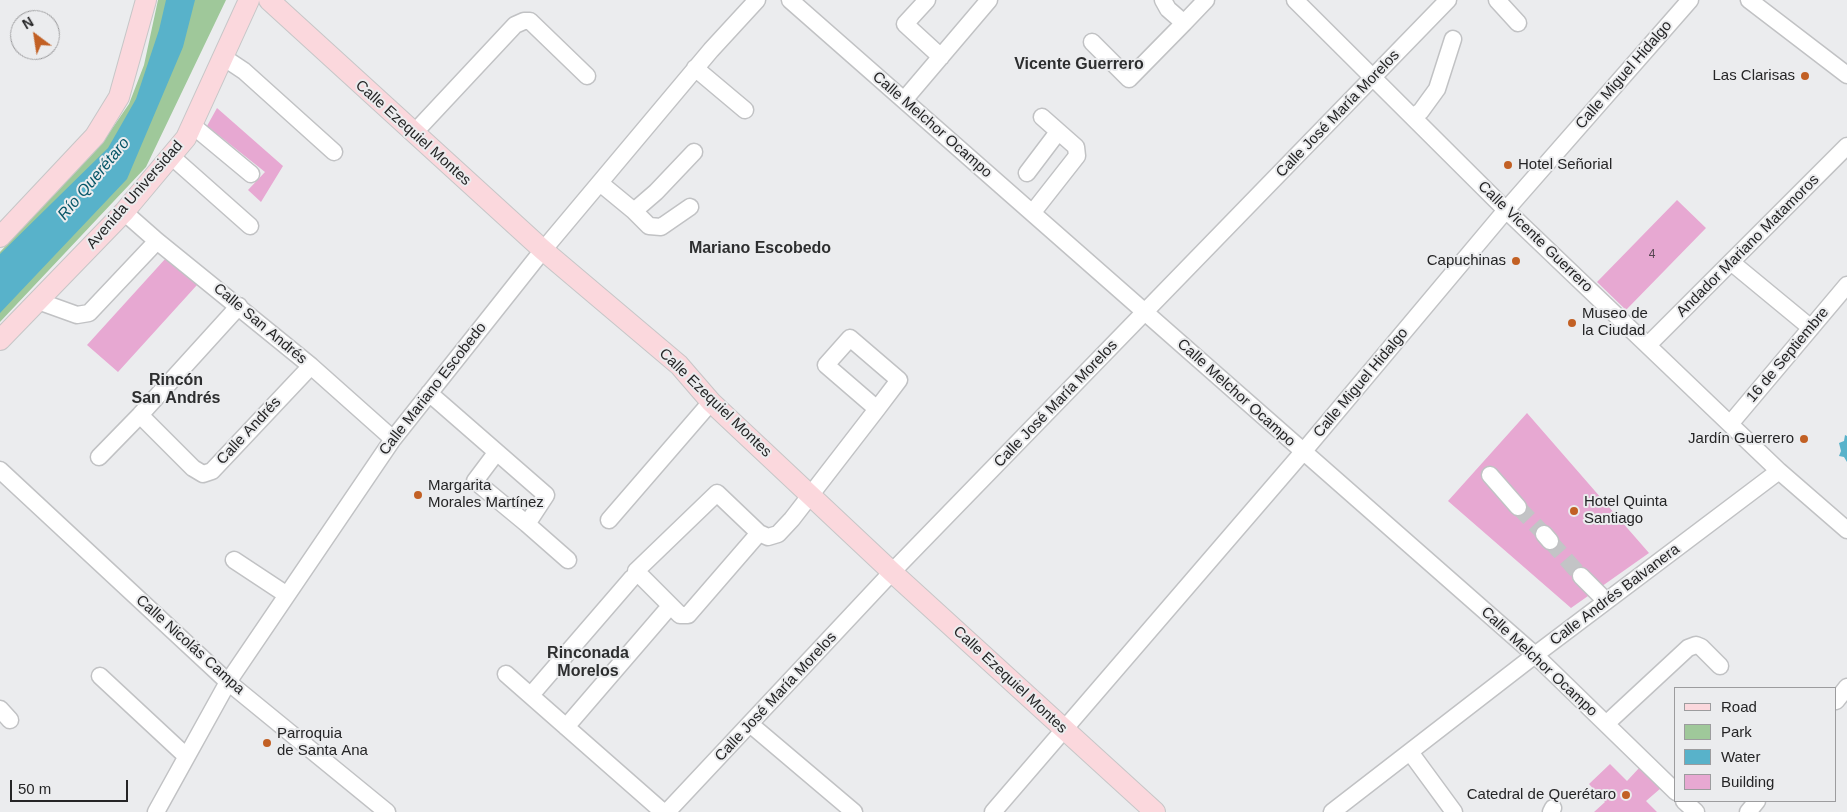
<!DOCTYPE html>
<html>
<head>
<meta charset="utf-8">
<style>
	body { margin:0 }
	#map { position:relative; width:1847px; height:812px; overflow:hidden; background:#ebecee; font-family:Helvetica,sans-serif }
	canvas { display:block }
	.legend { position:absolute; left:1674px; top:687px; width:162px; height:115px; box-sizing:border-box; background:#ebecee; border:1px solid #9c9c9e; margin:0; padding:6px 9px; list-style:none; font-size:15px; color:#252526 }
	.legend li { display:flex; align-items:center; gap:10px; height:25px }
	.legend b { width:25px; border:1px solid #9c9c9e }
	.north { position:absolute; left:10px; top:10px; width:50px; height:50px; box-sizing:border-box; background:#ebecee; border:1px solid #9c9c9e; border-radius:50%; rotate:329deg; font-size:14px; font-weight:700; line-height:20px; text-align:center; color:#252526 }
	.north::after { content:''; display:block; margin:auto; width:18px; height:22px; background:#c26024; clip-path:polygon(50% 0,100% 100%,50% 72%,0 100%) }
	.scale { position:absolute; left:10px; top:780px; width:118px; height:22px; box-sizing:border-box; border:2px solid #252526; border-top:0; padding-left:6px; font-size:15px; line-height:18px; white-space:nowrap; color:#252526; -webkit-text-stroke:4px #ebecee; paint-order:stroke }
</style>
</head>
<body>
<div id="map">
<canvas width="1847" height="812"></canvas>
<ul class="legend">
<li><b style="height:6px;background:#fbd8dd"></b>Road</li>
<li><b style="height:14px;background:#9fc89a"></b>Park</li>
<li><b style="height:14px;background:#58b2ca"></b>Water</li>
<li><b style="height:14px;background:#e7a8d2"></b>Building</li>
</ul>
<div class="north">N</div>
<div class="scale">50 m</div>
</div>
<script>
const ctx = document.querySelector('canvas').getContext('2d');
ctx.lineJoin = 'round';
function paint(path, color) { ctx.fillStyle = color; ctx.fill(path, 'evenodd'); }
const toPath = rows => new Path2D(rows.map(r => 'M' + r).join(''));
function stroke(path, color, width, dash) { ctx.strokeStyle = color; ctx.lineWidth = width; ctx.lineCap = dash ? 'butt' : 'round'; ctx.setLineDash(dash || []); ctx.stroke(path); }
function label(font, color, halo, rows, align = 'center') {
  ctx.font = font + ' Helvetica,sans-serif'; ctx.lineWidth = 4; ctx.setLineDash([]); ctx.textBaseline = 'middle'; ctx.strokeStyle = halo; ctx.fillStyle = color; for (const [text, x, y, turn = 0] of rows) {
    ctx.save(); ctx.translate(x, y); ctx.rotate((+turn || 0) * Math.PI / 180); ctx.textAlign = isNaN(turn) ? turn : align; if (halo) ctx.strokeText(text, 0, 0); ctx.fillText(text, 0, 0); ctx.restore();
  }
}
paint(toPath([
	[158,0,226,0,146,167,0,322,0,252,100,146,129,104,144,65]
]), '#9fc89a');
paint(toPath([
	[166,0,195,0,183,47,127,179,0,313,0,254,108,148,136,99,159,30],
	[1845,435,1847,436,1847,462,1844,457,1839,456,1841,451,1839,443,1844,441]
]), '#58b2ca');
paint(toPath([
	[217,108,283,166,261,202,248,190,265,172,207,126],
	[1677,200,1706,228,1626,310,1597,282],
	[166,258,197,285,118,372,87,345],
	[1527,413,1649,553,1571,608,1448,501],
	[1610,764,1627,781,1640,767,1661,788,1646,801,1657,812,1594,812,1605,802,1589,784]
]), '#e7a8d2');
stroke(toPath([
	[1518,507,1544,534],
	[1550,541,1581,576]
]), '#c3c4c6', 16, [16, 8]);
const minor = toPath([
	[790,0,1535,655,1676,792],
	[927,0,905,24,941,57],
	[1163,0,1168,9,1184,23,1206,0],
	[1295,0,1506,210,1779,471,1847,530],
	[1497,0,1518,23],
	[1749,0,1847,75],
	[1092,42,1129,79,1184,23],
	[223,57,244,71,334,152],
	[695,68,745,110],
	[904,100,989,0],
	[1413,117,1421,111,1437,89,1453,39],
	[192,125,251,174],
	[414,133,515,25,524,21,530,21,587,76],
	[171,156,250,226],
	[1027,173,1058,132],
	[600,183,634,211,656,192,694,152],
	[634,211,649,226,661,227,690,207],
	[124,212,157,241,311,366,393,439],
	[1033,212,1077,156,1076,147,1042,117],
	[1731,262,1811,328],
	[38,301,77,315,89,313,157,241],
	[1648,345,1847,146],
	[429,393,546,495,527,524,475,481,496,453],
	[140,415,193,468,203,474,212,471,311,366],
	[1730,424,1847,285],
	[99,457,140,415,239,306],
	[0,470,228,682,387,812],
	[1490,475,1518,507],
	[609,520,711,402],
	[527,524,568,560],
	[759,533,688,615,680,615,636,571,717,493,759,533,768,537,778,534,792,519,877,409,899,380,850,338,826,365,877,409],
	[1544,534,1550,541],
	[234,560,287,595],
	[1581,576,1606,601],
	[506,674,663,812],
	[100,676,186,756],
	[531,695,632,578],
	[1836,701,1847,687],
	[0,709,10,720],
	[750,724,854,812],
	[1606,724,1688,648,1696,645,1701,647,1720,666],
	[566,727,665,612],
	[1410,752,1454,812],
	[1684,801,1696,812],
	[156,812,228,682,393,439,539,255,711,50,757,0],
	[667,812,892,572,1448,0],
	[993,812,1303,452,1506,210,1690,0],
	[1332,812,1535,655,1779,471],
	[1551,812,1553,808],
	[1748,812,1757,801]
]);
const major = toPath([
	[269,0,543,250,679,365,711,402,892,572,1155,812],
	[0,237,95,136,119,97,146,0],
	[0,340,124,212,186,138,249,0]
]);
stroke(minor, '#c1c2c4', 19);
stroke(major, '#c6c6c7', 22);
stroke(minor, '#fff', 16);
stroke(major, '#fbd8dd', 20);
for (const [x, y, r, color] of [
	[1805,76,5,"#c26024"],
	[1508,165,5,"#c26024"],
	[1516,261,5,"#c26024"],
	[1572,323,5,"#c26024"],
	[1804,439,5,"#c26024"],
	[418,495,5,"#c26024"],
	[1574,511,5,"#c26024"],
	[267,743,5,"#c26024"],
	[1626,795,5,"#c26024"]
]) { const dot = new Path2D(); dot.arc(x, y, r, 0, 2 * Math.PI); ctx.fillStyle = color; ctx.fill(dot); stroke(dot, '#ebecee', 2); }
label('12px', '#564651', null, [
	["4",1652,255]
]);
label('15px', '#252526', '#ebecee', [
	["Calle Miguel Hidalgo",1624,75,-49],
	["Calle José María Morelos",1338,114,-46],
	["Calle Melchor Ocampo",932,125,41],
	["Calle Ezequiel Montes",413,133,42],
	["Avenida Universidad",135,195,-49],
	["Calle Vicente Guerrero",1535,237,44],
	["Andador Mariano Matamoros",1748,246,-45],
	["Calle San Andrés",260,324,40],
	["16 de Septiembre",1788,355,-50],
	["Calle Miguel Hidalgo",1361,383,-50],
	["Calle Mariano Escobedo",433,389,-52],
	["Calle Melchor Ocampo",1236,393,42],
	["Calle Ezequiel Montes",715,403,44],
	["Calle José María Morelos",1056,404,-46],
	["Calle Andrés",249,431,-47],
	["Calle Andrés Balvanera",1615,595,-37],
	["Calle Nicolás Campa",190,645,42],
	["Calle Melchor Ocampo",1539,662,43],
	["Calle Ezequiel Montes",1010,680,43],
	["Calle José María Morelos",776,697,-47]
]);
label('15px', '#252526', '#ebecee', [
	["Las Clarisas",1795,76,"right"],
	["Hotel Señorial",1518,165],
	["Capuchinas",1506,261,"right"],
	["Museo de",1582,314],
	["la Ciudad",1582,331],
	["Jardín Guerrero",1794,439,"right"],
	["Margarita",428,486],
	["Morales Martínez",428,503],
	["Hotel Quinta",1584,502],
	["Santiago",1584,519],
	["Parroquia",277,734],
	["de Santa Ana",277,751],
	["Catedral de Querétaro",1616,795,"right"]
], 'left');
label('bold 16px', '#2d2e2f', '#ebecee', [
	["Vicente Guerrero",1079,65],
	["Mariano Escobedo",760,249],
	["Rincón",176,381],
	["San Andrés",176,399],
	["Rinconada",588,654],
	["Morelos",588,672]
]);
label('italic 16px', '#075668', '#ebecee', [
	["Río Querétaro",94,179,-50]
]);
</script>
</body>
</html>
